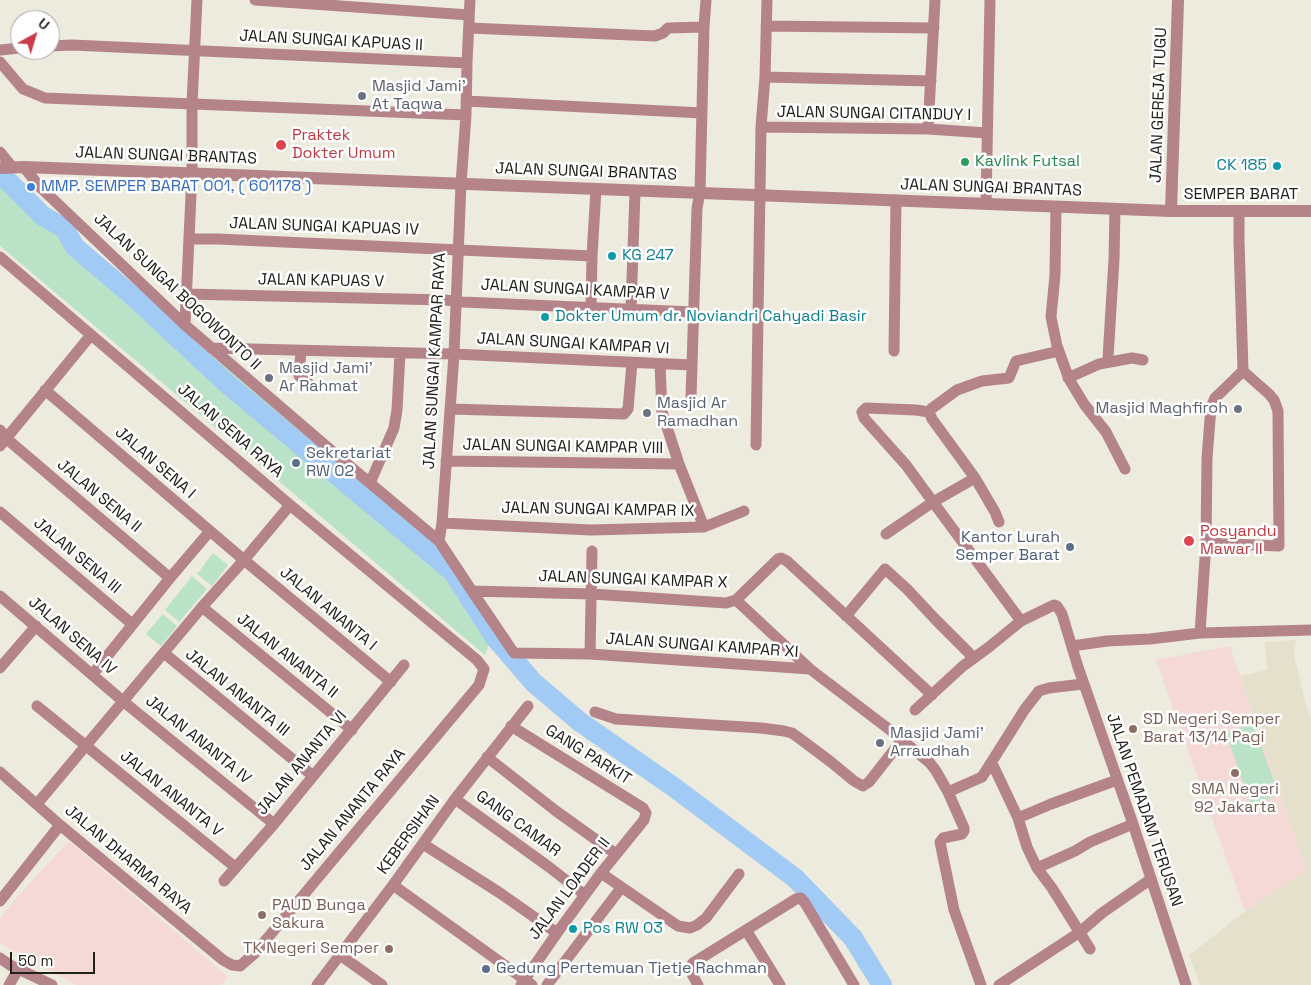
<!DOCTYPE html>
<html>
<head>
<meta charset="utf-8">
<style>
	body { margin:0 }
	#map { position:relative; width:1311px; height:985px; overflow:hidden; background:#edebdd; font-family:"Space Grotesk",sans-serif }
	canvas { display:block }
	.north { position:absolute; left:10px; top:10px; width:50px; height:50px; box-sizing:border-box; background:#fff; border:1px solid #a6a6a4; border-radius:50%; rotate:39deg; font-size:14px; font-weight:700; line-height:20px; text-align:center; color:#21201b }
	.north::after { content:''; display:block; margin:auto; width:18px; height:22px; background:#cb3b49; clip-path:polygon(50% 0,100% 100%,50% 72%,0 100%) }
	.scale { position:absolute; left:10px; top:952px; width:85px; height:22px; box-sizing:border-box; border:2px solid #21201b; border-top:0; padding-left:6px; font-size:15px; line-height:18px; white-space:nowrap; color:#21201b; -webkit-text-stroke:4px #fff; paint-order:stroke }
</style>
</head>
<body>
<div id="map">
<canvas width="1311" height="985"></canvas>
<div class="north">U</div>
<div class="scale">50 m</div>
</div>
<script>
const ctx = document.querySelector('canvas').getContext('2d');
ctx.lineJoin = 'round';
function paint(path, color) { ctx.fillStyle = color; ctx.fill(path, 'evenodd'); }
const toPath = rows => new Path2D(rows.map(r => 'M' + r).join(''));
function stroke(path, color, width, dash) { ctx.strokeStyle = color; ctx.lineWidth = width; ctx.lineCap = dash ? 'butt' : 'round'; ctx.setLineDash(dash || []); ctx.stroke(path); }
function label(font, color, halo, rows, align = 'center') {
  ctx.font = font + ' "Space Grotesk",sans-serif'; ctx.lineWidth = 5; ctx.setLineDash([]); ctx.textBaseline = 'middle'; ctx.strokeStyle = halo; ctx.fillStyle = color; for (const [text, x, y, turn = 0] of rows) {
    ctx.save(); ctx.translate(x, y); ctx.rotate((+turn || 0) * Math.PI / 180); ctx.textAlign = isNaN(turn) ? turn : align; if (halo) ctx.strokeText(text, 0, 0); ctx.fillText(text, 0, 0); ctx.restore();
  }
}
paint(toPath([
	[1296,640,1294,655,1306,705,1311,718,1311,985,1200,985,1189,955,1247,910,1306,870,1240,676,1267,670,1265,642]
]), '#e4e0cb');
paint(toPath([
	[1230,646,1306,870,1247,910,1243,906,1156,660],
	[69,841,228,977,221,985,76,985,22,955,8,948,0,943,0,919,15,899]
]), '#f4d9d7');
paint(toPath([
	[0,172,179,328,329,453,441,549,493,633,485,655,0,246],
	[213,553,228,565,212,586,197,574],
	[192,576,207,589,179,622,165,610],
	[163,614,177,626,161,646,146,634],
	[1253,723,1279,795,1251,805,1226,733]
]), '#bae2c6');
stroke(toPath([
	[0,173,43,216,64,228,75,247,135,298,225,382,453,572,496,639,534,683,580,722,675,788,795,878,853,938,882,985]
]), '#a1cbf5', 20);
stroke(toPath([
	[255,0,469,15],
	[766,26,934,28],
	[469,28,655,36,663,33,668,28,704,27],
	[50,46,72,45,467,63],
	[0,50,20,48],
	[0,62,23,89,45,98,466,115],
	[765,77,931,81],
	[466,101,702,113],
	[761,127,928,129,987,133],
	[928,129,935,0],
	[0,152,12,167],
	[24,167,38,185,185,325,333,452,439,541,472,591,514,653,590,654,810,669,890,730,930,763,936,771,948,792,964,828,964,831,962,834,943,838,940,842,954,910,981,985],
	[986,204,990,0],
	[1056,207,1055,275,1051,317,1057,346,1069,379,1084,404,1106,432,1125,469],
	[189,239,218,239,592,256],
	[0,257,290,505,477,660,484,669,479,685,255,953,240,966,232,965,223,960,60,825,0,772],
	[186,294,445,300,462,302,693,312],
	[591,307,592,256,596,189],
	[631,309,635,191],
	[185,325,192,173,192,104,197,0],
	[211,348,454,354,691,365],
	[301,351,299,376,312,386],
	[894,351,896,200],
	[1108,358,1114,259,1115,209],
	[660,364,662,412,679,464,704,527],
	[1068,378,1099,364,1132,358,1143,360],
	[45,390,244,560,391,682],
	[691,397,697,208,700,192,704,27,706,0],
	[450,409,624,414,628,409,632,363],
	[929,412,931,409,957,390,982,381,1009,378,1016,361,1059,351],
	[929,412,932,419,975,478,995,512,999,522],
	[0,430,7,439,170,578],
	[756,445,761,127,765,77,767,0],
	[0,446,91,335],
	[446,461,679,464],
	[975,478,933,502,1021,621],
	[370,483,394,428,397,410,400,353],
	[0,512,132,624],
	[442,523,591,530,704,527,744,511],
	[886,534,933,502,906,465,864,418,862,412,866,408,916,410,929,412],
	[439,541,442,523,454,354,461,184,466,115,467,63,470,0],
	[1206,543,1279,546,1278,411,1274,400,1269,394,1243,371],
	[472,591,592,594,726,603,736,600,778,559,781,558,787,561,932,695],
	[0,596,124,702,274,824],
	[736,600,810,669],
	[202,607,352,730],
	[846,616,885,569,907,589,936,620,974,658],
	[1200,633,1206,543,1207,458,1211,407,1215,398,1243,371,1239,241,1239,211],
	[1072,646,1107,641,1150,639,1200,633,1311,630],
	[164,653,313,776],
	[590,654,592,551],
	[0,668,36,626],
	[92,675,170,578,210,531],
	[37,706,235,867],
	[915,710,963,666,989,647,1021,621,1054,605,1057,606,1062,614,1078,667,1133,824,1186,985],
	[595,712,616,719,761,728,784,731,792,733,799,738,831,762,854,781,863,786,869,782,902,740],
	[511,726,643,808,646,813,644,820,601,873,557,933,521,985],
	[487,757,556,811,616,854],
	[992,763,1018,818,1027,847,1037,868,1052,888,1090,949],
	[948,792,982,777,1025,709,1039,691,1049,688,1083,684],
	[455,799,549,867,585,895],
	[37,804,202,607,244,560,290,505],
	[1018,818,1051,804,1117,780],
	[423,844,500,893,557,933],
	[1037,868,1075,851,1090,842,1133,824],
	[601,873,678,926,690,928,697,925,706,918,739,874],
	[224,881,274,824,404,665],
	[393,885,532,985],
	[0,901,60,825],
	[746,930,780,985],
	[340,955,382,985],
	[0,958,10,965,52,985],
	[9,985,19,968],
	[317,985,393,885,455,799,528,706],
	[547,985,621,888],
	[698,985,691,972,690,967,693,963,796,899,801,898,805,903,854,985],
	[999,985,1080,932,1102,913,1151,879]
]), '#b4848a', 11);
stroke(toPath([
	[0,168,24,167,1171,211,1311,211],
	[1171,211,1178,0]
]), '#b4848a', 12);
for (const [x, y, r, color] of [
	[362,96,5,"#6b7280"],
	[281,145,6,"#e0444e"],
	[965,162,5,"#2e9e5b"],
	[1277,166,5,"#0f9aa8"],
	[31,187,5,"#3f7fe0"],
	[612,256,5,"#0f9aa8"],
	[545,317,5,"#0f9aa8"],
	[269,378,5,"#6b7280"],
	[1238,409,5,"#6b7280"],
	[647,413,5,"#6b7280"],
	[296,463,5,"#5c6f8a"],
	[1189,541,6,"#e0444e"],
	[1070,547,5,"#5c6f8a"],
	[1133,729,5,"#8d6e63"],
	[880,743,5,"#6b7280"],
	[1235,773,5,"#8d6e63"],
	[262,915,5,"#8d6e63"],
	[573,929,5,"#0f9aa8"],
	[389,949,5,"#8d6e63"],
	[486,969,5,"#5c6f8a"]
]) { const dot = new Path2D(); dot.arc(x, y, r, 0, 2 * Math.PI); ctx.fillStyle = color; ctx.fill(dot); stroke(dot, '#fff', 2); }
label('16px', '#21201b', '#fff', [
	["JALAN SUNGAI KAPUAS II",331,41,3],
	["JALAN GEREJA TUGU",1159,105,-88],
	["JALAN SUNGAI CITANDUY I",874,114,1],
	["JALAN SUNGAI BRANTAS",166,156,2],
	["JALAN SUNGAI BRANTAS",586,172,2],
	["JALAN SUNGAI BRANTAS",991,188,2],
	["SEMPER BARAT",1241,195],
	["JALAN SUNGAI KAPUAS IV",324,227,2],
	["JALAN KAPUAS V",321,281,1],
	["JALAN SUNGAI KAMPAR V",575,290,3],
	["JALAN SUNGAI BOGOWONTO II",177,292,43],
	["JALAN SUNGAI KAMPAR VI",573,344,3],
	["JALAN SUNGAI KAMPAR RAYA",435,361,-87],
	["JALAN SENA RAYA",230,431,41],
	["JALAN SUNGAI KAMPAR VIII",563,447,1],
	["JALAN SENA I",155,463,41],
	["JALAN SENA II",99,496,40],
	["JALAN SUNGAI KAMPAR IX",598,510,1],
	["JALAN SENA III",77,556,40],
	["JALAN SUNGAI KAMPAR X",633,580,2],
	["JALAN ANANTA I",328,609,40],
	["JALAN SENA IV",72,636,41],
	["JALAN SUNGAI KAMPAR XI",702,646,4],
	["JALAN ANANTA II",287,656,39],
	["JALAN ANANTA III",237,693,39],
	["JALAN ANANTA IV",198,740,39],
	["GANG PARKIT",588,755,32],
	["JALAN ANANTA VI",302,763,-50],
	["JALAN ANANTA V",171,794,39],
	["JALAN ANANTA RAYA",353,810,-50],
	["JALAN PEMADAM TERUSAN",1144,810,71],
	["GANG CAMAR",518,824,36],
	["KEBERSIHAN",409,835,-54],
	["JALAN DHARMA RAYA",128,860,40],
	["JALAN LOADER II",570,889,-53]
]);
label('16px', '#5b616d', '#fff', [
	["Masjid Jami'",372,87],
	["At Taqwa",372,105],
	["Masjid Jami'",279,369],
	["Ar Rahmat",279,387],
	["Masjid Ar",657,404],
	["Ramadhan",657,422],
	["Masjid Maghfiroh",1228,409,"right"],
	["Masjid Jami'",890,734],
	["Arraudhah",890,752]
], 'left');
label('16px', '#be3a42', '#fff', [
	["Praktek",292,136],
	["Dokter Umum",292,154],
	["Posyandu",1200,532],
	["Mawar II",1200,550]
], 'left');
label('16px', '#27864d', '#fff', [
	["Kavlink Futsal",975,162]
], 'left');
label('16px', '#0d838f', '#fff', [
	["CK 185",1267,166,"right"],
	["KG 247",622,256],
	["Dokter Umum dr. Noviandri Cahyadi Basir",555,317],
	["Pos RW 03",583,929]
], 'left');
label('16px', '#366cbe', '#fff', [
	["MMP. SEMPER BARAT 001, ( 601178 )",41,187]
], 'left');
label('16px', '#4e5e75', '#fff', [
	["Sekretariat",306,454],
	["RW 02",306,472],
	["Kantor Lurah",1060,538,"right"],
	["Semper Barat",1060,556,"right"],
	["Gedung Pertemuan Tjetje Rachman",496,969]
], 'left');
label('16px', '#785e54', '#fff', [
	["SD Negeri Semper",1143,720],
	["Barat 13/14 Pagi",1143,738],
	["SMA Negeri",1235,790,"center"],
	["92 Jakarta",1235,808,"center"],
	["PAUD Bunga",272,906],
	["Sakura",272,924],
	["TK Negeri Semper",379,949,"right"]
], 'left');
</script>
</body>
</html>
